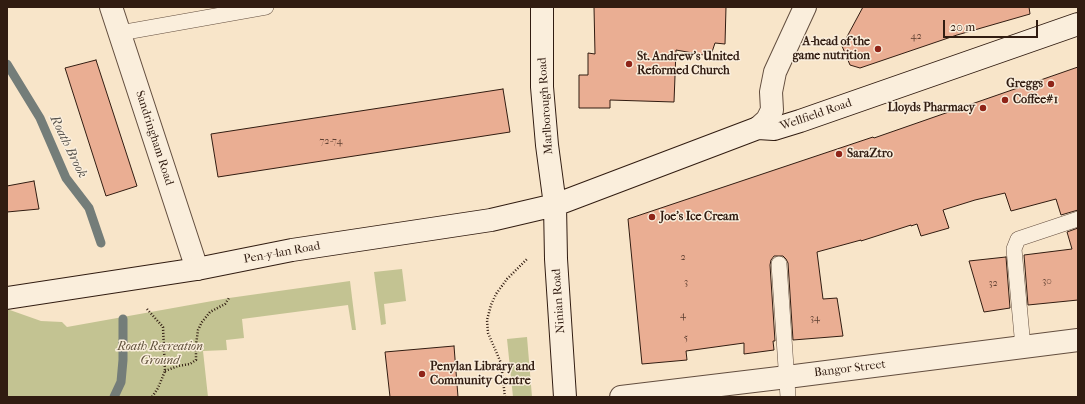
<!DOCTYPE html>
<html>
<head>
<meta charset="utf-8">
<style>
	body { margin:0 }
	#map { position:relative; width:1085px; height:404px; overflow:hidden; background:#f8e5c9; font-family:"IM FELL French Canon",serif }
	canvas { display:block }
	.frame { position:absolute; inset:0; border:8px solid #311c11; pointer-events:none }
	.scale { position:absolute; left:943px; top:20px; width:95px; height:18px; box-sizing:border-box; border:2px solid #311c11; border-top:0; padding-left:5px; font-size:12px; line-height:14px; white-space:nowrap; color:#311c11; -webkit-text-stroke:3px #faeedc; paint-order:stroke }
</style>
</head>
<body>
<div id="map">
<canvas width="1085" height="404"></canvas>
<div class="frame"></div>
<div class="scale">20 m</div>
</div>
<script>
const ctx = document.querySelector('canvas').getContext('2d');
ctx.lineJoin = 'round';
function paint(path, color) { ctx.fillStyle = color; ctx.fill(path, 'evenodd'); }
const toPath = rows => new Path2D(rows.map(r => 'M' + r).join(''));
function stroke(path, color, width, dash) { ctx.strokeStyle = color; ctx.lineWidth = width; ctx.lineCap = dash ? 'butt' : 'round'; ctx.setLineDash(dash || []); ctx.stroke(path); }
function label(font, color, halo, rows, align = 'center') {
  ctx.font = font + ' "IM FELL French Canon",serif'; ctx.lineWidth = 3; ctx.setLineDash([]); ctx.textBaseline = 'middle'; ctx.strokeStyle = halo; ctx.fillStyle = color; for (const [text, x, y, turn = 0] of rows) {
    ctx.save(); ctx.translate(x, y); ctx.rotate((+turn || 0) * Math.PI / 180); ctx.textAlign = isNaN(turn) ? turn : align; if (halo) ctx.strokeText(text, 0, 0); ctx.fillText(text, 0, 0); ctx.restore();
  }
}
paint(toPath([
	[402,269,406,301,384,304,386,324,381,325,374,272],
	[350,281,356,330,352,330,348,305,242,319,244,338,226,340,227,350,203,351,208,397,7,397,7,309,41,321,62,322,67,327,229,298],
	[527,337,532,397,513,397,507,339]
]), '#c3c392');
stroke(toPath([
	[7,64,40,118,66,178,89,208,101,243],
	[114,397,121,382,123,360,123,319]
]), '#747d79', 9);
const building = toPath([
	[594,7,726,7,725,44,715,43,712,52,704,55,676,50,674,102,610,100,610,108,579,108,579,75,588,75,588,53,595,54,594,7],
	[863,7,1029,7,1030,14,957,35,860,68,850,65,842,46,863,7],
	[96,60,137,186,106,196,65,68,96,60],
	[1078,67,1078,210,1061,215,1056,199,1011,211,1005,193,975,200,943,210,949,228,921,236,917,224,911,226,911,225,861,241,861,240,817,252,823,299,837,298,843,336,793,340,788,263,786,259,783,256,774,256,771,260,770,265,775,341,773,341,774,350,744,354,744,343,686,351,687,360,642,364,628,219,873,137,874,138,1078,67],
	[503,89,510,132,218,177,211,134,503,89],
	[34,181,39,209,7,212,7,186,34,181],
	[1078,228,1078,300,1028,305,1024,255,1072,249,1067,232,1078,228],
	[1006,257,1010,308,984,312,969,261,1006,257],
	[454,346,458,397,390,397,385,352,454,346]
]);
paint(building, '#eaae93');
stroke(building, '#311c11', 1);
const lane = toPath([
	[120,33,266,7],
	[779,264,788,397],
	[1023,347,1014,249,1018,239,1078,219]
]);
const street = toPath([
	[111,7,197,269],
	[758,128,767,120,772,110,771,92,775,72,805,7],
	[621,397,787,377,1078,340]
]);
const secondary = toPath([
	[542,7,542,87,547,145,555,205,556,259,565,397],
	[7,298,197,269,292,250,491,220,555,205,758,128,774,129,800,121,1078,24]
]);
stroke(lane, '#634e3f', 16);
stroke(street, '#634e3f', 24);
stroke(secondary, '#311c11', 24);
stroke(toPath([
	[147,309,163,327,165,371,158,388,152,397],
	[165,371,178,366,190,364,196,360,196,345,198,330,202,322,210,312,225,304,229,298],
	[505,397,501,363,488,333,487,320,491,305,496,294,507,279,528,258]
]), '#311c11', 2.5, [1, 2]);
stroke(lane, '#faeedc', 15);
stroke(street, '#faeedc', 22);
stroke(secondary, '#faeedc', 22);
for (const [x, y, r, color] of [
	[878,49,4,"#8f2418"],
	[629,64,4,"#8f2418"],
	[1051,84,4,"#8f2418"],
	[1005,100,4,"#8f2418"],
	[983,108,4,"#8f2418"],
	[839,154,4,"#8f2418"],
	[652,217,4,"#8f2418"],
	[422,374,4,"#8f2418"]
]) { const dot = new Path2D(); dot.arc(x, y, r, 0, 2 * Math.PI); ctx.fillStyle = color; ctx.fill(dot); stroke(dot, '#faeedc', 1.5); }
label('10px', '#5f4032', null, [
	["42",916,37],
	["72-74",331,142],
	["2",683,258],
	["30",1047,282],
	["3",686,283],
	["32",993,284],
	["4",683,316],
	["34",815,319],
	["5",686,339]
]);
label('bold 12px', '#311c11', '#faeedc', [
	["A-head of the",870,42,"right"],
	["game nutrition",870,56,"right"],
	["St. Andrew's United",637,57],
	["Reformed Church",637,71],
	["Greggs",1043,84,"right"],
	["Coffee#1",1013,100],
	["Lloyds Pharmacy",975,108,"right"],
	["SaraZtro",847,154],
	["Joe's Ice Cream",660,217],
	["Penylan Library and",430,367],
	["Community Centre",430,381]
], 'left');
label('12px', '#311c11', '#faeedc', [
	["Marlborough Road",546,106,-94],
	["Wellfield Road",816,115,-19],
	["Sandringham Road",154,138,72],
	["Pen-y-lan Road",282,253,-10],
	["Ninian Road",559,301,-94],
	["Bangor Street",850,369,-7]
]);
label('italic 12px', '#5d4e38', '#faeedc', [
	["Roath Recreation",160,347],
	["Ground",160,361]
]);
label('italic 13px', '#58544e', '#faeedc', [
	["Roath Brook",68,147,64]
]);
</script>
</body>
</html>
